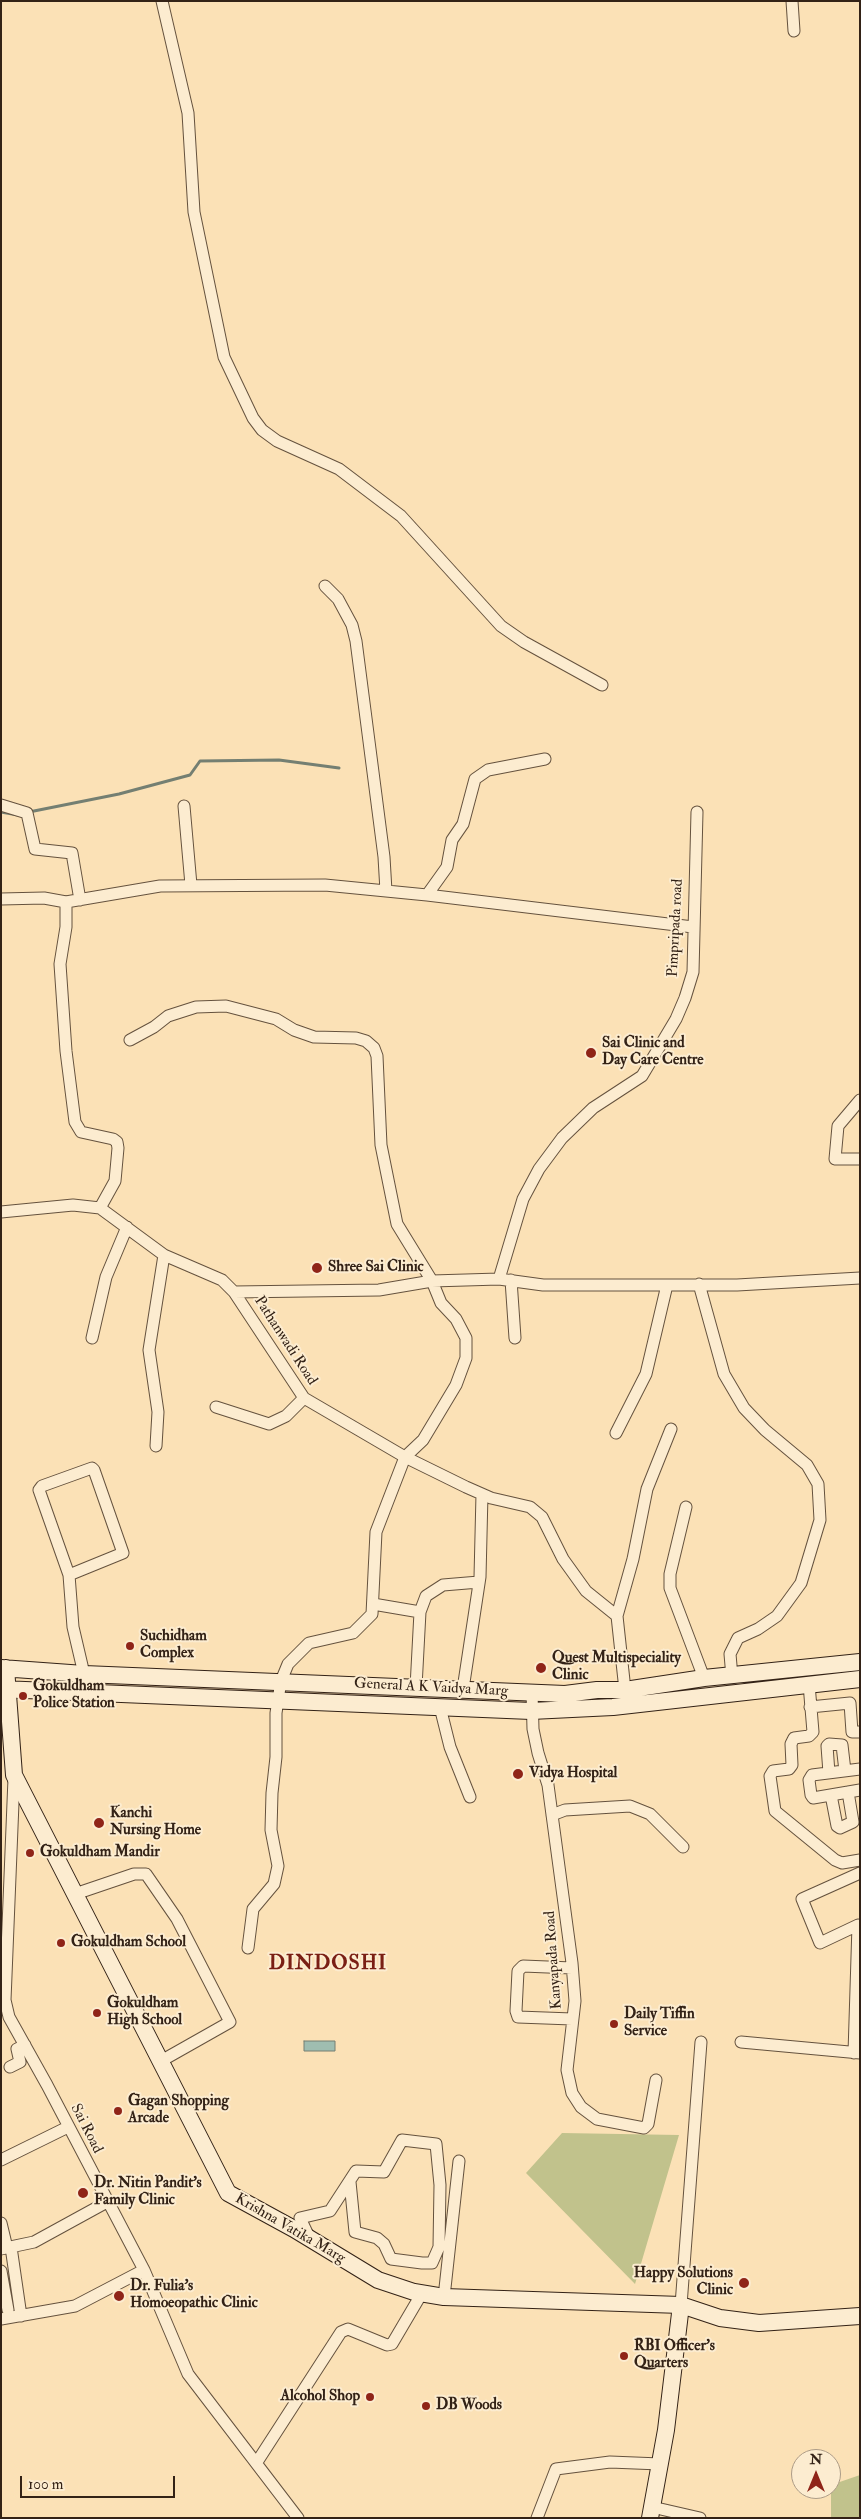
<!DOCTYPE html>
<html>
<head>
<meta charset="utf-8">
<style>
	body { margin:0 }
	#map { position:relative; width:861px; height:2519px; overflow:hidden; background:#fbe1b6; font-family:"IM FELL Double Pica",serif }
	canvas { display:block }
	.frame { position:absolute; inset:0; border:2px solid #332216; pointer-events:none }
	.north { position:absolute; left:791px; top:2449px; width:50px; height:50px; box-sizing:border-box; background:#fcecd0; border:1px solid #ac9b86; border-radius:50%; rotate:0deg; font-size:14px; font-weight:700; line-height:20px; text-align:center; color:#332216 }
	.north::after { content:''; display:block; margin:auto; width:18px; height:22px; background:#8f2418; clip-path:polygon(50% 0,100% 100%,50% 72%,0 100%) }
	.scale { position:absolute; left:20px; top:2476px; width:155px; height:22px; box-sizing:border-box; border:2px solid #332216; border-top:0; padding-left:6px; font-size:15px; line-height:18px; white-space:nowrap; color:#332216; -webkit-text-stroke:4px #fcecd0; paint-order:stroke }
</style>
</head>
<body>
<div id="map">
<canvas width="861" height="2519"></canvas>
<div class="frame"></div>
<div class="north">N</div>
<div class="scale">100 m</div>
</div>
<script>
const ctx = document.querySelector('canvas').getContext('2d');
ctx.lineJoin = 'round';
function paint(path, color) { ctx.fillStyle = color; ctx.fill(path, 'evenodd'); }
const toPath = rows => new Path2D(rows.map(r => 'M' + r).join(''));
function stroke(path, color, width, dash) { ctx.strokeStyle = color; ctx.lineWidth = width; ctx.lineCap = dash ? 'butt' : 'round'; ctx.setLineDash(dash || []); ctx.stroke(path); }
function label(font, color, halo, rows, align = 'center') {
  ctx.font = font + ' "IM FELL Double Pica",serif'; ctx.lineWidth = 4; ctx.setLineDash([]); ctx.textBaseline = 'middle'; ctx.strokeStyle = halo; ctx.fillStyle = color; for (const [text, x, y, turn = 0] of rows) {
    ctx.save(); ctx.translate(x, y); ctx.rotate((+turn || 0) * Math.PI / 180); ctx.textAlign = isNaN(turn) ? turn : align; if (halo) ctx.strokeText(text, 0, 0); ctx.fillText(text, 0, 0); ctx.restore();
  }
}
paint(toPath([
	[562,2133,679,2135,635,2284,526,2173],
	[860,2475,860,2518,831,2518,831,2485]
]), '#c1c28c');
const water = toPath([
	[304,2041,335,2041,335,2051,304,2051,304,2041]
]);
paint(water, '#9fbdb0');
stroke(water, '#747f72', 1);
stroke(toPath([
	[1,812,18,815],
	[29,812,119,794,190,775,200,761,279,760,339,768]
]), '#747f72', 3);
const street = toPath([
	[162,1,188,113,194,212,224,357,253,418,262,430,277,441,339,469,401,516,501,626,524,642,602,685],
	[792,1,794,31],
	[325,586,338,599,352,625,356,641,384,857,386,891],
	[1,805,27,813,35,849,72,853,80,900],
	[184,806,191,885],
	[427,895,447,867,452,840,463,824,475,779,488,770,545,759],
	[1,899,44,898,66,902,160,886,325,885,427,895,693,927],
	[66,902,66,927,60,964,66,1051,75,1122,81,1132,113,1139,117,1142,118,1148,115,1181,100,1208],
	[130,1040,154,1027,168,1016,196,1007,226,1006,276,1019,294,1030,314,1037,356,1038,366,1041,374,1048,377,1056,381,1145,397,1224,432,1281,441,1303,456,1319,466,1338,466,1358,456,1385,423,1440,405,1457,376,1532,372,1614,353,1633,309,1643,288,1664,281,1681,276,1713,276,1757,272,1793,271,1830,278,1866,274,1884,253,1909,248,1948],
	[860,1100,838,1126,835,1159,860,1159],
	[1,1212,73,1205,100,1208,164,1255,222,1280,234,1292,304,1398,405,1457,466,1487,491,1498,530,1507,542,1517,563,1559,586,1591,617,1616],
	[499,1279,523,1199,539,1169,562,1138,593,1108,642,1076,676,1019,685,998,693,972,697,812],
	[511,1280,515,1338],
	[699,1284,724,1374,744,1408,765,1430,807,1465,818,1484,820,1520,801,1583,777,1616,758,1629,738,1638,730,1654,732,1677],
	[234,1292,379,1290,432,1281,499,1279,543,1285,737,1285,860,1278],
	[92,1338,106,1277,127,1227],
	[216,1407,269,1424,286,1416,304,1398],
	[616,1433,646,1374,667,1285],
	[156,1446,158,1412,149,1350,164,1255],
	[686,1507,670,1574,670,1588,704,1678],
	[69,1575,123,1553,94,1470,92,1468,42,1486,39,1490,69,1575,73,1627,84,1674],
	[373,1604,420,1612],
	[809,1684,813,1732,809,1736,794,1738,791,1744,792,1765,789,1769,773,1771,770,1776,775,1811,835,1860,842,1863,860,1860],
	[416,1687,420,1612,426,1596,443,1585,479,1582],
	[463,1689,480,1577,482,1494],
	[625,1690,617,1616,633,1559,647,1489,671,1429],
	[532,1692,533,1729,538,1753,548,1785,572,1963,575,2001,567,2070,572,2093,581,2107,597,2119,644,2128,648,2124,656,2080],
	[440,1707,450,1747,470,1797],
	[810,1707,850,1703,852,1732,860,1732],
	[860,1769,812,1775,809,1780,811,1795,813,1798,860,1790],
	[829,1773,827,1746,829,1744,842,1745,845,1771],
	[14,1778,5,2000,9,2017,47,2085,144,2270,188,2374,298,2518],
	[831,1795,837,1826,840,1828,853,1822,848,1792],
	[552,1815,565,1810,630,1806,650,1814,683,1847],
	[75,1894,134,1874,146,1874,177,1919,230,2022,161,2061],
	[572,1968,523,1966,518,1971,516,2011,518,2017,572,2019],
	[741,2042,860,2053],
	[854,2053,858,1925,820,1943,802,1899,860,1873],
	[10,2067,20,2062,17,2049,25,2045],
	[1,2160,68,2127],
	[1,2223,7,2248],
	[310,2239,300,2218,330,2211,356,2171,384,2172,402,2140,436,2144,440,2185,439,2247,432,2263,422,2263,391,2259,384,2244,377,2238,355,2232,350,2182],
	[11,2247,21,2316],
	[1,2249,34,2242,107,2202],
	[1,2271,8,2310],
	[444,2297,459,2161],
	[681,2305,701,2042],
	[1,2319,75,2306,144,2270],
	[257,2462,341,2332,348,2329,387,2345,392,2344,422,2293],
	[652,2507,700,2518],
	[537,2518,556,2469,610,2462,660,2464]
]);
const secondary = toPath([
	[1,1668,84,1674,565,1694,597,1690,625,1690,704,1678,860,1662],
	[6,1668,14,1775,228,2193,294,2229,378,2280,414,2292,444,2297,681,2305,720,2318,759,2323,860,2316],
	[1,1689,531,1711,613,1707,860,1679],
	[650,2518,666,2430,681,2305]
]);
stroke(street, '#65523e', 13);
stroke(secondary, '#332216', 18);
stroke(street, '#fcecd0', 11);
stroke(secondary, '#fcecd0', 16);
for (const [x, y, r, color] of [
	[591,1053,6,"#8f2418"],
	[317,1268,6,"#8f2418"],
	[130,1646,5,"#8f2418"],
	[541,1668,6,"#8f2418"],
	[23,1696,5,"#8f2418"],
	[518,1774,6,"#8f2418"],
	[99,1823,6,"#8f2418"],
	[30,1853,5,"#8f2418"],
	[61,1943,5,"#8f2418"],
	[97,2013,5,"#8f2418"],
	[614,2024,5,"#8f2418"],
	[118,2111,5,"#8f2418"],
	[83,2193,6,"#8f2418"],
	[744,2283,6,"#8f2418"],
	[119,2296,6,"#8f2418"],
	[624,2356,5,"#8f2418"],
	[370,2397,5,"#8f2418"],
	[426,2406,5,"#8f2418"]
]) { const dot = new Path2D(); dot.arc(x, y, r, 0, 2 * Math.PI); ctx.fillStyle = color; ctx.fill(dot); stroke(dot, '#fcecd0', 2); }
label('15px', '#332216', '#fcecd0', [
	["Pimpripada road",676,928,-87],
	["Pathanwadi Road",285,1341,57],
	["General A K Vaidya Marg",431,1688,3],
	["Kanyapada Road",554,1960,-94],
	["Sai Road",86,2129,63],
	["Krishna Vatika Marg",290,2229,30]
]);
label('bold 15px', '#332216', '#fcecd0', [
	["Sai Clinic and",602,1044],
	["Day Care Centre",602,1061],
	["Shree Sai Clinic",328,1268],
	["Suchidham",140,1637],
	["Complex",140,1654],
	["Quest Multispeciality",552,1659],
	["Clinic",552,1676],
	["Gokuldham",33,1687],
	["Police Station",33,1704],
	["Vidya Hospital",529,1774],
	["Kanchi",110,1814],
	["Nursing Home",110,1831],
	["Gokuldham Mandir",40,1853],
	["Gokuldham School",71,1943],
	["Gokuldham",107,2004],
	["High School",107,2021],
	["Daily Tiffin",624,2015],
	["Service",624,2032],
	["Gagan Shopping",128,2102],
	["Arcade",128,2119],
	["Dr. Nitin Pandit's",94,2184],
	["Family Clinic",94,2201],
	["Happy Solutions",733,2274,"right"],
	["Clinic",733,2291,"right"],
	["Dr. Fulia's",130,2287],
	["Homoeopathic Clinic",130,2304],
	["RBI Officer's",634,2347],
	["Quarters",634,2364],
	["Alcohol Shop",360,2397,"right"],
	["DB Woods",436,2406]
], 'left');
ctx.letterSpacing = '1px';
label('bold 20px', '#7a1f14', '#fcecd0', [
	["DINDOSHI",328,1965]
]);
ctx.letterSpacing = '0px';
</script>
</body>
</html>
